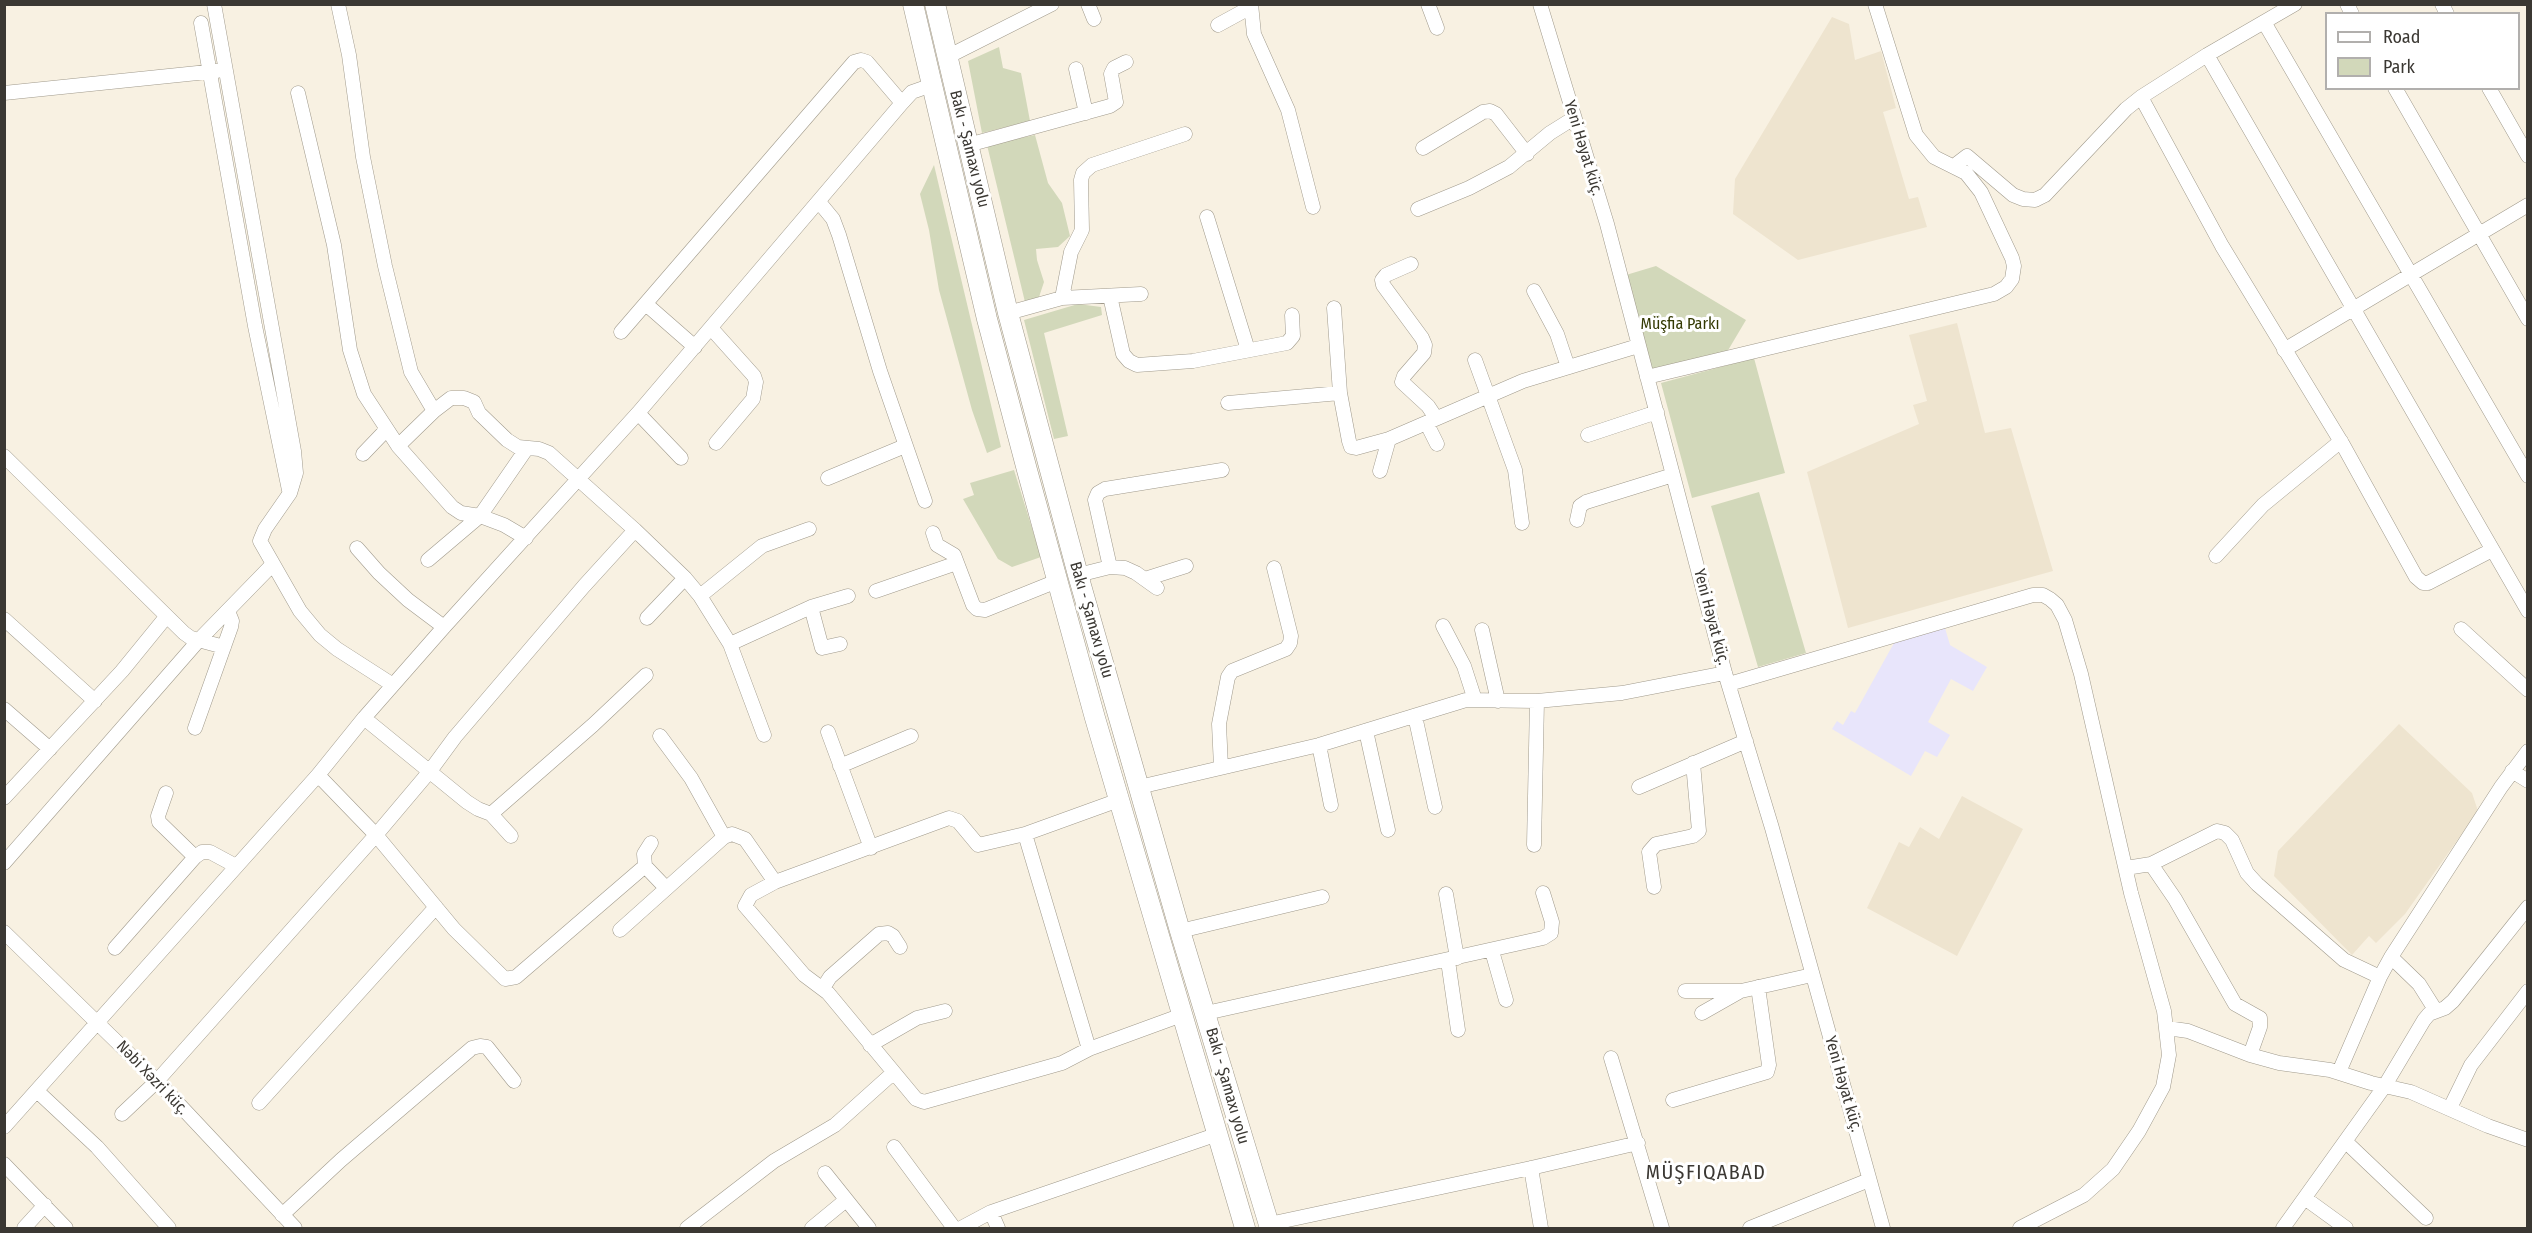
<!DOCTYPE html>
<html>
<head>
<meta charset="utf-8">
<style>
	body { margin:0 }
	#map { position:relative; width:2532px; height:1233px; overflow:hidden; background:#f8f1e2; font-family:"Fira Sans Condensed",sans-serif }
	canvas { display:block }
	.frame { position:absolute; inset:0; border:6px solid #3b3833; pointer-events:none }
	.legend { position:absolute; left:2325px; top:12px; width:195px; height:78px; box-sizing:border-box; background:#fff; border:2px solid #b1afad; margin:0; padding:8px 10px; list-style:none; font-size:18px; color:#3b3833 }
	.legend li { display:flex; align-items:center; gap:12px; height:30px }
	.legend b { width:30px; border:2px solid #b1afad }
</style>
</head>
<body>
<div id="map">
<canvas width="2532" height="1233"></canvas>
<div class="frame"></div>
<ul class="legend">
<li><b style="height:8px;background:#fff"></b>Road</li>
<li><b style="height:16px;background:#d2d8ba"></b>Park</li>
</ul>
</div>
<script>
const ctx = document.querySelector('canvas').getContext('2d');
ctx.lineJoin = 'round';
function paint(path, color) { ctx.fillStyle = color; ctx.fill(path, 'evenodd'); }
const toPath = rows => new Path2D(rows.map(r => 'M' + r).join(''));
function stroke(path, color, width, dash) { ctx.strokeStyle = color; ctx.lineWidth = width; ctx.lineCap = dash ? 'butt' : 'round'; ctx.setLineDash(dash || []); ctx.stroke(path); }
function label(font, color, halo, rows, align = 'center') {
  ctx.font = font + ' "Fira Sans Condensed",sans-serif'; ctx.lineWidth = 6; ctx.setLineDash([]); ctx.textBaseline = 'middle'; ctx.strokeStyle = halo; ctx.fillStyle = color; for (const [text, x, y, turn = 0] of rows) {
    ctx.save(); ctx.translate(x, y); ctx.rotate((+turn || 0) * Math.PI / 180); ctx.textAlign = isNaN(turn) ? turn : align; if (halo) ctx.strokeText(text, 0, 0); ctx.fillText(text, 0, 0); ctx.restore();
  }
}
paint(toPath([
	[1832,17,1849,24,1855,60,1881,51,1896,108,1883,112,1909,199,1918,197,1927,227,1798,260,1733,214,1735,179],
	[1957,323,1985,433,2011,428,2053,571,1848,628,1807,472,1919,424,1913,405,1927,401,1909,335],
	[2399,724,2472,793,2478,811,2405,914,2376,943,2369,936,2352,955,2274,876,2278,851],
	[1962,796,2023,829,1957,956,1867,908,1899,842,1909,847,1920,827,1939,839]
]), '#eee4cf');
paint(toPath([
	[1945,628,1950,645,1987,667,1973,691,1951,679,1928,722,1950,735,1937,757,1925,751,1911,776,1832,729,1837,721,1843,725,1851,711,1855,713,1894,643]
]), '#e8e5fb');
paint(toPath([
	[999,47,1003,68,1021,73,1030,121,982,133,968,61],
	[1035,135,1048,183,1062,203,1070,236,1058,247,1036,249,1037,260,1044,282,1039,297,1025,302,987,145],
	[934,165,1001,447,987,453,972,410,939,290,929,230,920,194],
	[1656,266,1746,320,1727,352,1653,372,1626,275],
	[1078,304,1101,307,1102,315,1044,333,1068,436,1054,439,1024,320],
	[1754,358,1785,473,1692,498,1661,383],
	[1014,470,1041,557,1012,567,998,559,963,499,974,495,970,483],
	[1759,492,1806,653,1758,667,1711,506]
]), '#d2d8ba');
const minor = toPath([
	[214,4,294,451,296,473,290,493,265,529,260,541,300,611,320,635,337,649,393,685],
	[338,4,349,55,363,157,385,266,411,372,434,411],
	[1088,4,1094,19],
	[1251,4,1254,34,1288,110,1313,207],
	[1428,4,1437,28],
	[1540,4,1607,224,1725,673,1772,828,1883,1228],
	[2347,4,2352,14],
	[2442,4,2447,14],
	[2264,22,2528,476],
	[201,23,255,326,289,490],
	[1218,25,1251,7],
	[2207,55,2528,611],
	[947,57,1052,4],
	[1076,69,1086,113],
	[2395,88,2528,319],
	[2489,88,2528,156],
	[4,93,217,71],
	[298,93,334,245,350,350,364,394,398,446,452,507,461,513,480,516,504,525,526,538],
	[2141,97,2222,246,2343,445,2416,577,2423,583,2428,583,2492,550],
	[968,145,1110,106,1116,102,1111,74,1114,68,1126,62],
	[1423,148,1483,112,1490,111,1496,114,1527,154],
	[1954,166,1967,156,2013,195,2023,199,2035,200,2045,195,2126,109,2141,97,2207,55,2295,4],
	[819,202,833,219,839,235,880,371,925,501],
	[1418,209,1469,188,1509,167,1550,133,1574,118],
	[1207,217,1248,350],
	[1411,264,1386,275,1382,280,1383,285,1422,338,1425,345,1424,353,1404,376,1402,382,1428,406,1436,418],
	[1534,291,1557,334,1568,367],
	[1110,296,1123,354,1129,361,1137,365,1193,361,1287,343,1293,336,1292,315],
	[1062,298,1071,252,1082,230,1081,180,1083,173,1092,165,1185,134],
	[647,305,695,347],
	[1334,308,1340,393,1349,441,1351,447,1356,448,1389,439],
	[1008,313,1062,298,1141,294],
	[711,328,754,376,756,382,753,399,716,443],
	[621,332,854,62,861,60,867,62,902,103],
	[2284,350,2528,205],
	[1475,360,1515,470,1522,523],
	[1647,377,1994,294,2006,287,2012,279,2014,266,2012,258,1981,192,1966,173,1934,157,1916,135,1875,4],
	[1228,403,1340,393],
	[638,413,681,458],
	[1427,424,1437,444],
	[1588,435,1657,412],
	[398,446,434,411,451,398,464,398,474,402,479,413,507,440,518,447,539,449,549,453,635,530,685,578,700,596,730,644,764,735],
	[363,454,386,430],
	[4,456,184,633,191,638,224,647],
	[1380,471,1389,439,1523,381,1638,346],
	[828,478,905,446],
	[1577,520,1580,506,1586,502,1673,475],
	[933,533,937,545,954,555,973,605,977,609,985,610,1057,581],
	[357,548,379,573,408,600,444,627],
	[2216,556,2263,505,2341,441],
	[428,560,480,516,527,448],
	[1110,567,1125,568,1136,573,1157,588],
	[1078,575,1110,567,1095,500,1098,493,1105,489,1222,470],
	[1145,579,1186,566],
	[876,591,957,563],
	[700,596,762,546,809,529],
	[811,607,822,648,840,644],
	[647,618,685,578],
	[4,619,95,701],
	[1443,626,1464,666,1475,700],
	[2461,629,2528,690],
	[1482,630,1498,701],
	[730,644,811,607,848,596],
	[1729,684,2033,595,2043,595,2050,599,2057,605,2065,620,2081,674,2131,893,2164,1011,2169,1055,2163,1087,2139,1131,2113,1169,2084,1195,2020,1228],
	[4,709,50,749],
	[1415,716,1435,807],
	[364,718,467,802,478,809,491,814,511,836],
	[195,728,231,627,232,621,228,611],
	[1366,731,1388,830],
	[828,732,871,848],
	[660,736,691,778,724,837],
	[1319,745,1331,805],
	[840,766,911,736],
	[1221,767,1219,724,1228,677,1232,671,1286,649,1290,643,1291,636,1274,568],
	[2512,771,2528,781],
	[318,775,376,835,454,929,505,979,516,977,645,866,666,888],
	[1139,787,1319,745,1466,700,1537,701,1622,693,1725,673],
	[1639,787,1746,741],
	[166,793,158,816,159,822,195,857],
	[4,798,122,671,166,617],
	[1119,800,1025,834,978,845,958,821,949,818,775,882,751,895,745,906,804,975,828,993,916,1099,924,1102,1062,1063,1089,1049,1182,1015],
	[491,814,593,725,646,675],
	[1025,834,1089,1049],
	[1534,845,1537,701],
	[4,863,199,640,273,564],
	[2151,864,2175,899,2235,1004,2260,1018,2260,1027,2250,1055],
	[645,866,644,854,651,843],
	[2126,868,2151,864,2217,831,2225,833,2232,840,2247,873,2257,884,2344,960,2380,977],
	[1654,887,1649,852,1656,844,1693,836,1699,831,1693,763],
	[1446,894,1457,958],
	[620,930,724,837,732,834,745,839,775,882],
	[1180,931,1322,897],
	[4,932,157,1081,295,1228],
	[115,948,195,857,202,852,210,852,236,866],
	[1492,951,1506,1000],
	[2391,957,2419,984,2436,1011],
	[1448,961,1458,1030],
	[823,988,830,977,879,934,888,933,893,936,900,947],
	[1685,991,1741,991,1812,975],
	[1206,1013,1543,938,1551,933,1552,922,1543,893],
	[1702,1013,1739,992],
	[2167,1028,2188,1031,2250,1055,2279,1063,2330,1070,2371,1083,2411,1092,2488,1126,2528,1140],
	[870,1045,917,1018,945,1011],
	[1611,1058,1662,1228],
	[2339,1072,2380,977,2391,957,2501,787,2528,751],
	[37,1091,97,1147,169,1228],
	[1673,1100,1767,1072,1769,1065,1758,987],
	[259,1103,436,907],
	[2450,1108,2471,1065,2528,991],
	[122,1114,157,1081,376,835,430,771,455,737,584,586,635,530],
	[4,1127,318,775,364,718,444,627,638,413,902,103,912,92,932,85],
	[2346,1142,2426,1218],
	[894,1147,954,1228],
	[4,1164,66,1228],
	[1531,1168,1541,1228],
	[825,1173,869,1228],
	[2306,1199,2346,1228],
	[991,1212,998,1228],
	[282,1215,341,1160,472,1048,480,1046,487,1047,514,1081],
	[1269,1224,1531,1168,1638,1143],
	[24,1228,45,1205],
	[687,1228,774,1161,835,1125,893,1073],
	[812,1228,846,1200],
	[961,1228,991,1212,1218,1134],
	[1750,1228,1869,1180],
	[2283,1228,2384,1087,2424,1020,2429,1014,2445,1008,2453,1001,2528,907]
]);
const highway = toPath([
	[913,4,987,319,1027,470,1095,718,1245,1228],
	[935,4,1008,313,1078,575,1180,931,1270,1228]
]);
stroke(minor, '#a09a8c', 15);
stroke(highway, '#a09a8c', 21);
stroke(minor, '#fff', 14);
stroke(highway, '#fff', 20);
label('16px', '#3b3833', '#fff', [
	["Yeni Həyat küç.",1583,148,73],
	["Bakı - Şamaxı yolu",969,149,76],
	["Yeni Həyat küç.",1711,617,75],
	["Bakı - Şamaxı yolu",1091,620,74],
	["Nəbi Xəzri küç.",152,1078,46],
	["Yeni Həyat küç.",1843,1084,74],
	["Bakı - Şamaxı yolu",1227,1086,74]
]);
label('16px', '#343a03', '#fff', [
	["Müşfia Parkı",1680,325]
]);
ctx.letterSpacing = '1.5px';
label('20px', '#3b3833', '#fff', [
	["MÜŞFIQABAD",1706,1173]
]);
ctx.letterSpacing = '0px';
</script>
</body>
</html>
